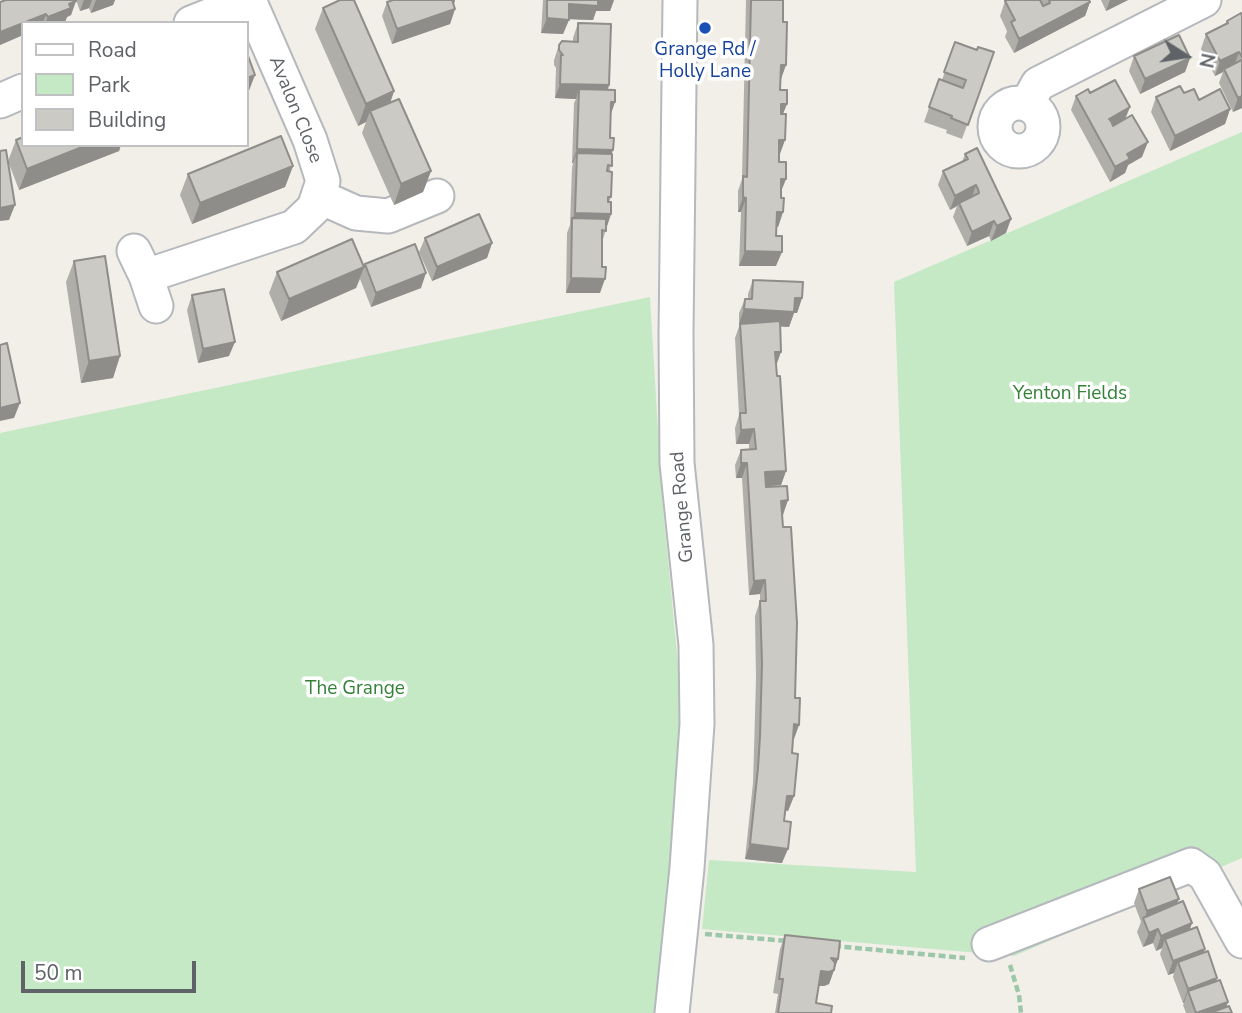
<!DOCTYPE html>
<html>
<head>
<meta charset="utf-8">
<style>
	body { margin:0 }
	#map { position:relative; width:1242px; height:1013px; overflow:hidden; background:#f1efe8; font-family:"Nunito Sans",sans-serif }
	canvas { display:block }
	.legend { position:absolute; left:21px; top:21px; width:228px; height:126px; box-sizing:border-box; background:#fff; border:2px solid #bfc1c3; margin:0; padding:9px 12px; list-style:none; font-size:21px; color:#5f6368 }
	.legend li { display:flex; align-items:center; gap:14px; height:35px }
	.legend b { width:35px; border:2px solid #bfc1c3 }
	.north { position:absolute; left:1151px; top:21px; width:70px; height:70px; -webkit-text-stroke:5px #fff; paint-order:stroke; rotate:102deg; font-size:19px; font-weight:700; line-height:28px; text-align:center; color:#5f6368 }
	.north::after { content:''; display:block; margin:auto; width:24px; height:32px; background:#5f6368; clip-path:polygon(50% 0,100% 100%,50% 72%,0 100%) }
	.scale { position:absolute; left:21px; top:961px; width:175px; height:32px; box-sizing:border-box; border:4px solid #5f6368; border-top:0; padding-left:9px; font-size:21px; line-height:24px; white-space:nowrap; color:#5f6368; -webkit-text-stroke:5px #fff; paint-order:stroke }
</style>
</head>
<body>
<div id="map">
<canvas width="1242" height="1013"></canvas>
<ul class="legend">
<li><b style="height:9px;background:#fff"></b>Road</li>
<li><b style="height:19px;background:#c5e8c5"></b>Park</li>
<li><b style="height:19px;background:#cccac5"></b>Building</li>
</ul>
<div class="north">N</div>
<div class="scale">50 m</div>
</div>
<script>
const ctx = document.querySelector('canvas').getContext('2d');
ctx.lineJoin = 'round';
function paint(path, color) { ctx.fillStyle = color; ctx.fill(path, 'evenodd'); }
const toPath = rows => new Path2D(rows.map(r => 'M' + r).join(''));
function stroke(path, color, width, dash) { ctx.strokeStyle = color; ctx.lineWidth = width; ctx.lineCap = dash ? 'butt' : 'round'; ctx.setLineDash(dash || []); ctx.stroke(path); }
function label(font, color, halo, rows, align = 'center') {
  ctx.font = font + ' "Nunito Sans",sans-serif'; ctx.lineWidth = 7; ctx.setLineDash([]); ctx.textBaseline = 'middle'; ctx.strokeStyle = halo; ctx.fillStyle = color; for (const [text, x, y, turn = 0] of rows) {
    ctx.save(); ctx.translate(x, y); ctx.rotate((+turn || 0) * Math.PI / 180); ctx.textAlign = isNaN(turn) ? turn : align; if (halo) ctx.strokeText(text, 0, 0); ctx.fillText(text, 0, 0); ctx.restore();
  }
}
paint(toPath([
	[1242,132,1242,858,1014,956,702,929,709,860,916,872,894,282],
	[650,297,662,497,683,716,662,1013,0,1013,0,433]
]), '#c5e8c5');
const minor = toPath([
	[191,23,249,0],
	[0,101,23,91],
	'995 127a24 24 0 1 1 48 0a24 24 0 1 1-48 0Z',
	[1027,104,1038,84,1204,0],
	[318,196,356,213,388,216,437,196],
	[134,251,146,276,156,306],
	[146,276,294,227,314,208,323,181,310,140,249,0],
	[989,944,1191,865,1205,875,1242,941],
	[672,1013,687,868,697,724,696,645,677,463,676,334,680,0]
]);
stroke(minor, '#b5b8bc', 37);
stroke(toPath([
	[705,934,787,941],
	[834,946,965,958],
	[1010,965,1019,995,1021,1013]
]), '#9cc7a9', 4.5, [7, 3.5]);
stroke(minor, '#fff', 33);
paint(toPath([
	[76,0,115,0,113,5,91,13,89,8,80,11],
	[455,0,454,5,455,9,450,24,392,44,382,16,387,2],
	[543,0,614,0,610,11,596,11,593,20,569,19,563,34,541,33],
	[746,0,787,0,783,0,783,22,786,65,780,79,780,90,787,104,783,114,785,140,779,154,779,162,786,179,781,192,783,212,778,227,776,227,776,266,739,266,741,212,738,212,738,191,742,179],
	[1007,0,1089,0,1090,2,1085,16,1014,53,1005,37,1007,31,1000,16,1005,1],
	[1101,0,1128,0,1106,11],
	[76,1,71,15,67,17,65,22,23,23,23,35,0,45,0,2],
	[323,8,394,91,390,102,431,171,423,192,394,205,362,133,366,122,358,126,315,29],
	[1242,16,1242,108,1233,112,1219,83,1223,72,1215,76,1201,49,1206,34,1225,25,1227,21],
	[578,23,609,85,608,90,615,102,611,114,610,138,611,154,610,172,611,197,609,202,611,214,602,242,600,293,566,293,567,233,570,225,572,168,573,163,572,163,574,103,576,99,555,98,556,68,554,65,554,60,559,45,573,41,573,38],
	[955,42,977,50,994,52,962,139,946,133,947,130,924,122,939,79,942,80],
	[1134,56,1190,58,1185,72,1140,94,1129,71],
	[1090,93,1126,119,1142,157,1128,165,1125,173,1110,182,1071,110,1076,96],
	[1184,93,1199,100,1230,109,1225,124,1170,151,1151,112,1156,97],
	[16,140,23,145,121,145,119,151,19,190,8,161],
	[965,154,1006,233,991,241,989,236,967,246,953,217,957,206,950,210,938,185,943,171,962,162],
	[293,166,285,187,192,224,180,195,188,174],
	[425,238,492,243,487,258,432,281,419,252],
	[74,261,120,356,113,378,81,383,66,282],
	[365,264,421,288,371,307,360,279,356,288,281,321,269,293,277,272,364,266],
	[753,280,802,298,797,313,794,313,789,327,780,326,776,366,786,471,781,485,766,486,788,500,782,515,795,698,799,725,793,739,792,753,794,796,788,811,785,810,784,821,782,863,745,859,753,783,754,751,756,678,755,616,760,601,760,594,749,595,742,478,736,478,735,465,741,450,749,450,749,444,736,444,735,428,739,415,735,338,740,324,739,324,739,313,745,299,748,299,748,294],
	[192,295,229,356,198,363,187,310],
	[1139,889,1177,903,1190,930,1205,949,1203,953,1217,978,1216,981,1228,1002,1226,1007,1232,1013,1186,1013,1183,1005,1184,1003,1183,1003,1173,977,1174,973,1168,975,1160,954,1162,948,1156,951,1153,943,1143,947,1137,932,1141,922,1134,903],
	[785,935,838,959,829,984,824,986,819,986,816,1003,831,1013,775,1013,778,994,773,993,780,949]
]), '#afaea9');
paint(toPath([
	[84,0,92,0,89,8,80,11],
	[96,0,115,0,113,5,91,13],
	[452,0,455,0,452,10,455,9,450,24,392,44,397,29],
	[597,0,614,0,610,11,596,11,593,20,564,19,569,4],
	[1110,0,1128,0,1106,11],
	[76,1,71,15,67,17,65,22,45,23,48,17],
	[1090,2,1085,16,1014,53,1019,39],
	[46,14,43,23,24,23],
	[547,18,569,20,563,34,541,33],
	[23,23,23,35,0,45,0,32],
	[1239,52,1234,66,1224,69,1223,72,1215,76,1220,61],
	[1190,58,1185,72,1140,94,1145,79],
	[781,65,786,65,781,79,775,79],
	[255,75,247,96,247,78],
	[560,84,609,85,604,99,579,89,576,99,555,98],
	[394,91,387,113,370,111,366,122,358,126,366,104],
	[1242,96,1242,108,1233,112,1238,98],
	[611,102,615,102,610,116],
	[781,104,787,104,781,118],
	[1130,107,1124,122,1104,133,1109,119],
	[1230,109,1225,124,1170,151,1175,136],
	[779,140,785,140,780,154,774,154],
	[1148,142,1142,157,1128,165,1125,173,1110,182,1115,167,1127,154],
	[87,145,121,145,119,151,19,190,27,169],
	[577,149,613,150,608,165,577,153,573,163,572,163],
	[293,166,285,187,192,224,200,203],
	[431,171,423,192,394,205,401,184],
	[781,179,786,179,780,193],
	[976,185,971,200,959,203,957,206,950,210,955,196],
	[743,197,746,198,741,212,738,212],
	[15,205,9,220,0,221,0,208],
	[777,212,783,212,778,227,771,226],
	[575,213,611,214,606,229,572,220],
	[1011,219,1006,233,991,241,997,226],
	[994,221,989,236,967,246,972,232],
	[492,243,487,258,432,281,437,267],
	[745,251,782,252,776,266,739,266],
	[364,267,356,288,281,321,289,299],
	[426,273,421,288,371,307,376,293],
	[571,278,605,279,600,293,566,293],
	[795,298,802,298,797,313,794,313,789,327,739,324,744,309],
	[235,342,229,356,198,363,203,349],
	[775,352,781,352,776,366],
	[120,356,113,378,81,383,89,361],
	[20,403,14,418,0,421,0,408],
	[754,429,749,444,736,444,741,430],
	[741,463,747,463,742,478,736,478],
	[786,471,781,485,760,487,765,472],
	[788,500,783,515,776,515,781,501],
	[765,580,760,594,749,595,754,581],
	[794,724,799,725,794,739,789,739],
	[787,796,794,796,788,811,782,810],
	[750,844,788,849,782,863,745,859],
	[1179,899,1173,913,1144,921,1147,911],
	[1192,923,1187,938,1165,939,1162,948,1156,951,1161,936],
	[1158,929,1153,943,1143,947,1149,933],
	[1205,949,1199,963,1178,962,1174,973,1168,975,1173,961],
	[831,958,838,959,829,984,824,986,815,986,821,971],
	[1217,978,1212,992,1188,991,1184,1003,1183,1003,1188,989],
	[1228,1002,1224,1013,1196,1013]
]), '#8f8d8a');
const building = toPath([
	[6,0,76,0,76,1,69,4,71,8,48,17,46,14,0,32,0,2,6,0],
	[340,0,354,0,394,91,366,104,323,8,340,0],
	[393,0,452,0,455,9,397,29,387,2,393,0],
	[547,0,598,0,598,6,569,4,569,20,547,18,547,0],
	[751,0,783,0,783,22,787,22,786,65,781,65,780,90,787,90,787,104,781,104,781,114,786,114,785,140,779,140,779,162,786,162,786,179,781,179,781,198,784,198,783,212,777,212,776,236,782,236,782,252,745,251,746,198,743,197,743,176,747,177,751,0],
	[1007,0,1040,0,1043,6,1050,3,1049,0,1089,0,1090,2,1019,39,1011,22,1015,20,1005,1,1007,0],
	[1241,13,1242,16,1242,57,1239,52,1220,61,1206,34,1228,23,1227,21,1241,13],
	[578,23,611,24,609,85,560,84,561,55,563,55,559,50,559,45,562,41,578,42,578,23],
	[1179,35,1190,58,1145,79,1134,56,1179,35],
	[955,42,977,50,978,47,994,52,968,125,951,118,952,116,929,107,939,79,963,88,966,80,944,72,955,42],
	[247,53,255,75,247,78,247,53],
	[1242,60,1242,96,1238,98,1224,69,1242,60],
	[1115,80,1130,107,1109,119,1111,121,1113,126,1132,115,1148,142,1127,154,1130,159,1115,167,1076,96,1088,89,1090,93,1115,80],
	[1180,86,1184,93,1194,89,1199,100,1220,89,1230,109,1175,136,1156,97,1180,86],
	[579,89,615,90,615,102,611,102,610,138,614,138,613,150,577,149,579,89],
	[399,99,431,171,401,184,370,111,399,99],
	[281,136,293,166,200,203,188,174,281,136],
	[23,137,23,145,87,145,27,169,16,140,23,137],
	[977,148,1011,219,997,226,994,221,972,232,959,203,979,193,978,189,976,185,955,196,943,171,968,159,965,154,977,148],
	[6,150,15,205,0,208,0,151,6,150],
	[577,153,612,154,612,166,608,165,607,171,612,172,611,197,608,197,608,202,611,202,611,214,575,213,577,153],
	[479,214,492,243,437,267,425,238,479,214],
	[572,218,606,219,606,231,602,230,602,267,606,267,605,279,571,278,572,218],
	[352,239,364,267,289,299,277,272,352,239],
	[415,244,426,273,376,293,365,264,415,244],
	[105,256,120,356,89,361,74,261,105,256],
	[753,280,803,282,802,298,795,298,794,312,744,309,745,299,752,299,753,280],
	[224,289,235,342,203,349,192,295,224,289],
	[780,321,781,352,775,352,777,376,780,376,786,471,765,472,766,487,787,486,788,500,781,501,783,527,791,527,797,623,795,698,800,698,799,725,794,724,792,753,798,754,794,796,787,796,784,821,791,822,788,849,750,844,758,768,760,736,762,663,760,601,766,601,765,580,754,581,747,463,741,463,741,450,756,449,754,429,741,430,740,413,746,413,740,324,780,321],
	[7,343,20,403,0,408,0,345,7,343],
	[1170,877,1179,899,1147,911,1139,889,1170,877],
	[1183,901,1192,923,1161,936,1158,929,1149,933,1143,918,1183,901],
	[1197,927,1205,949,1173,961,1165,939,1197,927],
	[785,935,840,941,838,959,831,958,835,963,834,970,829,972,821,971,816,1003,832,1006,831,1013,778,1013,783,979,779,979,785,935],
	[1208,951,1217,978,1188,989,1178,962,1208,951],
	[1220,980,1228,1002,1196,1013,1188,991,1220,980],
	[1229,1006,1232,1013,1210,1013,1229,1006]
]);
paint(building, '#cccac5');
stroke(building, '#8f8d8a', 2);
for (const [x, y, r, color] of [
	[705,28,7,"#1a4fb4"]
]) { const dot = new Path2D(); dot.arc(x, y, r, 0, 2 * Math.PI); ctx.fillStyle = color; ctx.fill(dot); stroke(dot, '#fff', 2.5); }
label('19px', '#164399', '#fff', [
	["Grange Rd /",705,50],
	["Holly Lane",705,72]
]);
label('19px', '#5f6368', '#fff', [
	["Avalon Close",295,110,68],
	["Grange Road",683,507,-95]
]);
label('19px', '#348238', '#fff', [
	["Yenton Fields",1070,394],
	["The Grange",355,689]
]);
</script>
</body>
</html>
